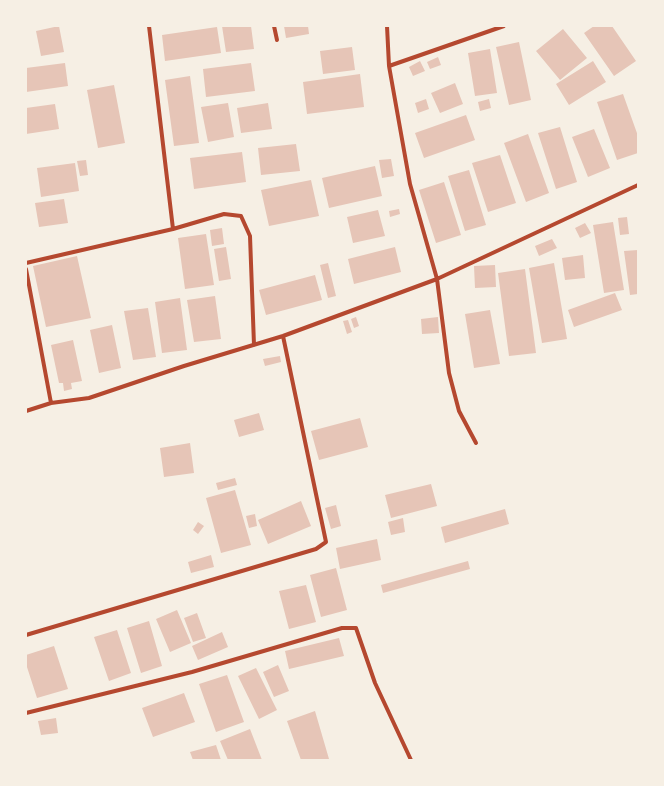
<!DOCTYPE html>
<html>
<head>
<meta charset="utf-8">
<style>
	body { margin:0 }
	#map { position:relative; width:664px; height:786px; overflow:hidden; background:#f6efe4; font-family:Signika,sans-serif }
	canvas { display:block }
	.frame { position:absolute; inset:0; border:27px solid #f6efe4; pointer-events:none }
</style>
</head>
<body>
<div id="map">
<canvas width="664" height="786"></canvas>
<div class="frame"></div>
</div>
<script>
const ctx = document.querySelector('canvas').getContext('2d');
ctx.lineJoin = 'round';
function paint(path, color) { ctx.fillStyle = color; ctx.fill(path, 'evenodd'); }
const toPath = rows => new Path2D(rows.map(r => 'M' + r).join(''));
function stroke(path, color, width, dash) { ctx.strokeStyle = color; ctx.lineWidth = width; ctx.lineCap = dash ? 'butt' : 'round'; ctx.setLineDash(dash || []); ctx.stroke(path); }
paint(toPath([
	[59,26,64,52,41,56,36,31],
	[222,26,251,26,254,49,226,52],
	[284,26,308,26,309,34,286,38],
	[594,26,612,26,636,61,614,76,584,33],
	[217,27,221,53,165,61,162,35],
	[563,29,587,58,560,80,536,51],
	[519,42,531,100,509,105,496,47],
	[352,47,355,70,323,74,320,51],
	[490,49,497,93,475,96,468,53],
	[438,57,441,65,430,69,427,62],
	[420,61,425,71,413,76,409,67],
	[593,61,606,82,569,105,556,84],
	[65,63,68,86,26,92,26,68],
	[251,63,255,91,206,97,203,69],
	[360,74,364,107,307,114,303,82],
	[190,76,199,143,174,146,165,80],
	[455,83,463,104,440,113,431,93],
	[114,85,125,143,98,148,87,90],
	[623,94,638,136,638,153,617,160,597,102],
	[426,99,429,109,418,113,415,103],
	[489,99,491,108,480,111,478,102],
	[228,103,234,137,208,142,201,107],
	[268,103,272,129,241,133,237,108],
	[55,104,59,129,26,134,26,108],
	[466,115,475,140,424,158,415,133],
	[560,127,577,182,556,189,538,133],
	[594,129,610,168,588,177,572,137],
	[528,134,549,193,526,202,504,143],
	[296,144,300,171,261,175,258,148],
	[242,152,246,182,194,189,190,158],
	[500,155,516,203,488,212,472,163],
	[391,159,394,176,382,178,379,160],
	[86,160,88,175,80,176,77,161],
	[75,163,79,191,41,197,37,168],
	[375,166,382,196,329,208,322,178],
	[469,170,486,225,465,231,448,176],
	[311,180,319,216,269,226,261,190],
	[444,182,461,235,436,243,419,190],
	[64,199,68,223,39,227,35,203],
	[399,209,400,214,390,217,389,211],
	[378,210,385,236,353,243,347,217],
	[627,217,629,234,620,235,618,218],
	[613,222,624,290,604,293,593,225],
	[585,223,591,233,580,238,575,228],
	[222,228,224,244,212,246,210,230],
	[206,234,214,285,185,289,178,238],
	[552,239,557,248,539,256,535,246],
	[226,247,231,279,219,281,214,249],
	[395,247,401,272,354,284,348,259],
	[638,250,638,294,630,295,624,251],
	[583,255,585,278,565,280,562,258],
	[77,256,91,318,46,327,33,266],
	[328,263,336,296,328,298,320,265],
	[554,263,567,339,542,343,529,268],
	[495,265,496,287,475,288,474,266],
	[525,269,536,353,509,356,498,273],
	[315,275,322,300,266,315,259,290],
	[615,293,622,310,574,327,568,310],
	[215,296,221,339,194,342,187,300],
	[180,298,187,350,162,353,155,302],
	[148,308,156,357,133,360,124,311],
	[490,310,500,364,474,368,465,314],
	[356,317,359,326,354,328,351,319],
	[438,317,439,333,422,334,421,319],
	[348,320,352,332,347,334,343,321],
	[112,325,121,368,99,373,90,330],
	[73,340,82,381,71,383,72,389,64,391,63,383,59,383,51,345],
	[280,356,281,362,265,366,263,359],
	[259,413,264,430,239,437,234,420],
	[360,418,368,447,319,460,311,431],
	[190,443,194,473,164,477,160,448],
	[235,478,237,485,218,490,216,483],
	[431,484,437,506,391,518,385,495],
	[235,490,251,545,221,553,206,498],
	[301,501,311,526,268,544,258,520],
	[336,505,341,526,331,529,325,508],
	[505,509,509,524,445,543,441,527],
	[255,514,257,526,249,528,246,516],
	[403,518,405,532,391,535,388,522],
	[198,522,204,526,198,534,193,530],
	[377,539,381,560,340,569,336,548],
	[211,555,214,567,191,573,188,562],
	[468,561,470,569,383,593,381,585],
	[336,568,347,610,321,617,310,575],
	[306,585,316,622,289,629,279,591],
	[177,610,191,643,170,652,156,619],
	[197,613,206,638,193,642,184,618],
	[149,621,162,666,141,673,127,628],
	[117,630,131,673,109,681,94,637],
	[222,632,228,647,198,660,192,646],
	[339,638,344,656,289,669,285,651],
	[54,646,68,689,37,698,26,664,26,655],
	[278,665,289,691,274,697,263,672],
	[256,668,277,710,259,719,238,676],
	[227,675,244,722,216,732,199,684],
	[184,693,195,722,153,737,142,708],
	[315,711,329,759,301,760,287,721],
	[56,718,58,733,41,735,38,721],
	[250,729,262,760,228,760,220,741],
	[216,745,221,760,193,760,190,752]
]), '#e6c5b7');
stroke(toPath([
	[149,26,173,229],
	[274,26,277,40],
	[387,26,389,66,410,184,437,279,449,373,459,411,476,443],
	[389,66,504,26],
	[26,263,173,229,224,214,241,216,250,236,254,345],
	[26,269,51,403],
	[26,411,51,403,89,398,184,366,283,336,437,279,638,185],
	[26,635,316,549,326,542,283,336],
	[26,713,192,672,342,628,356,628,375,683,411,760]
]), '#b5482f', 4);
</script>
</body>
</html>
